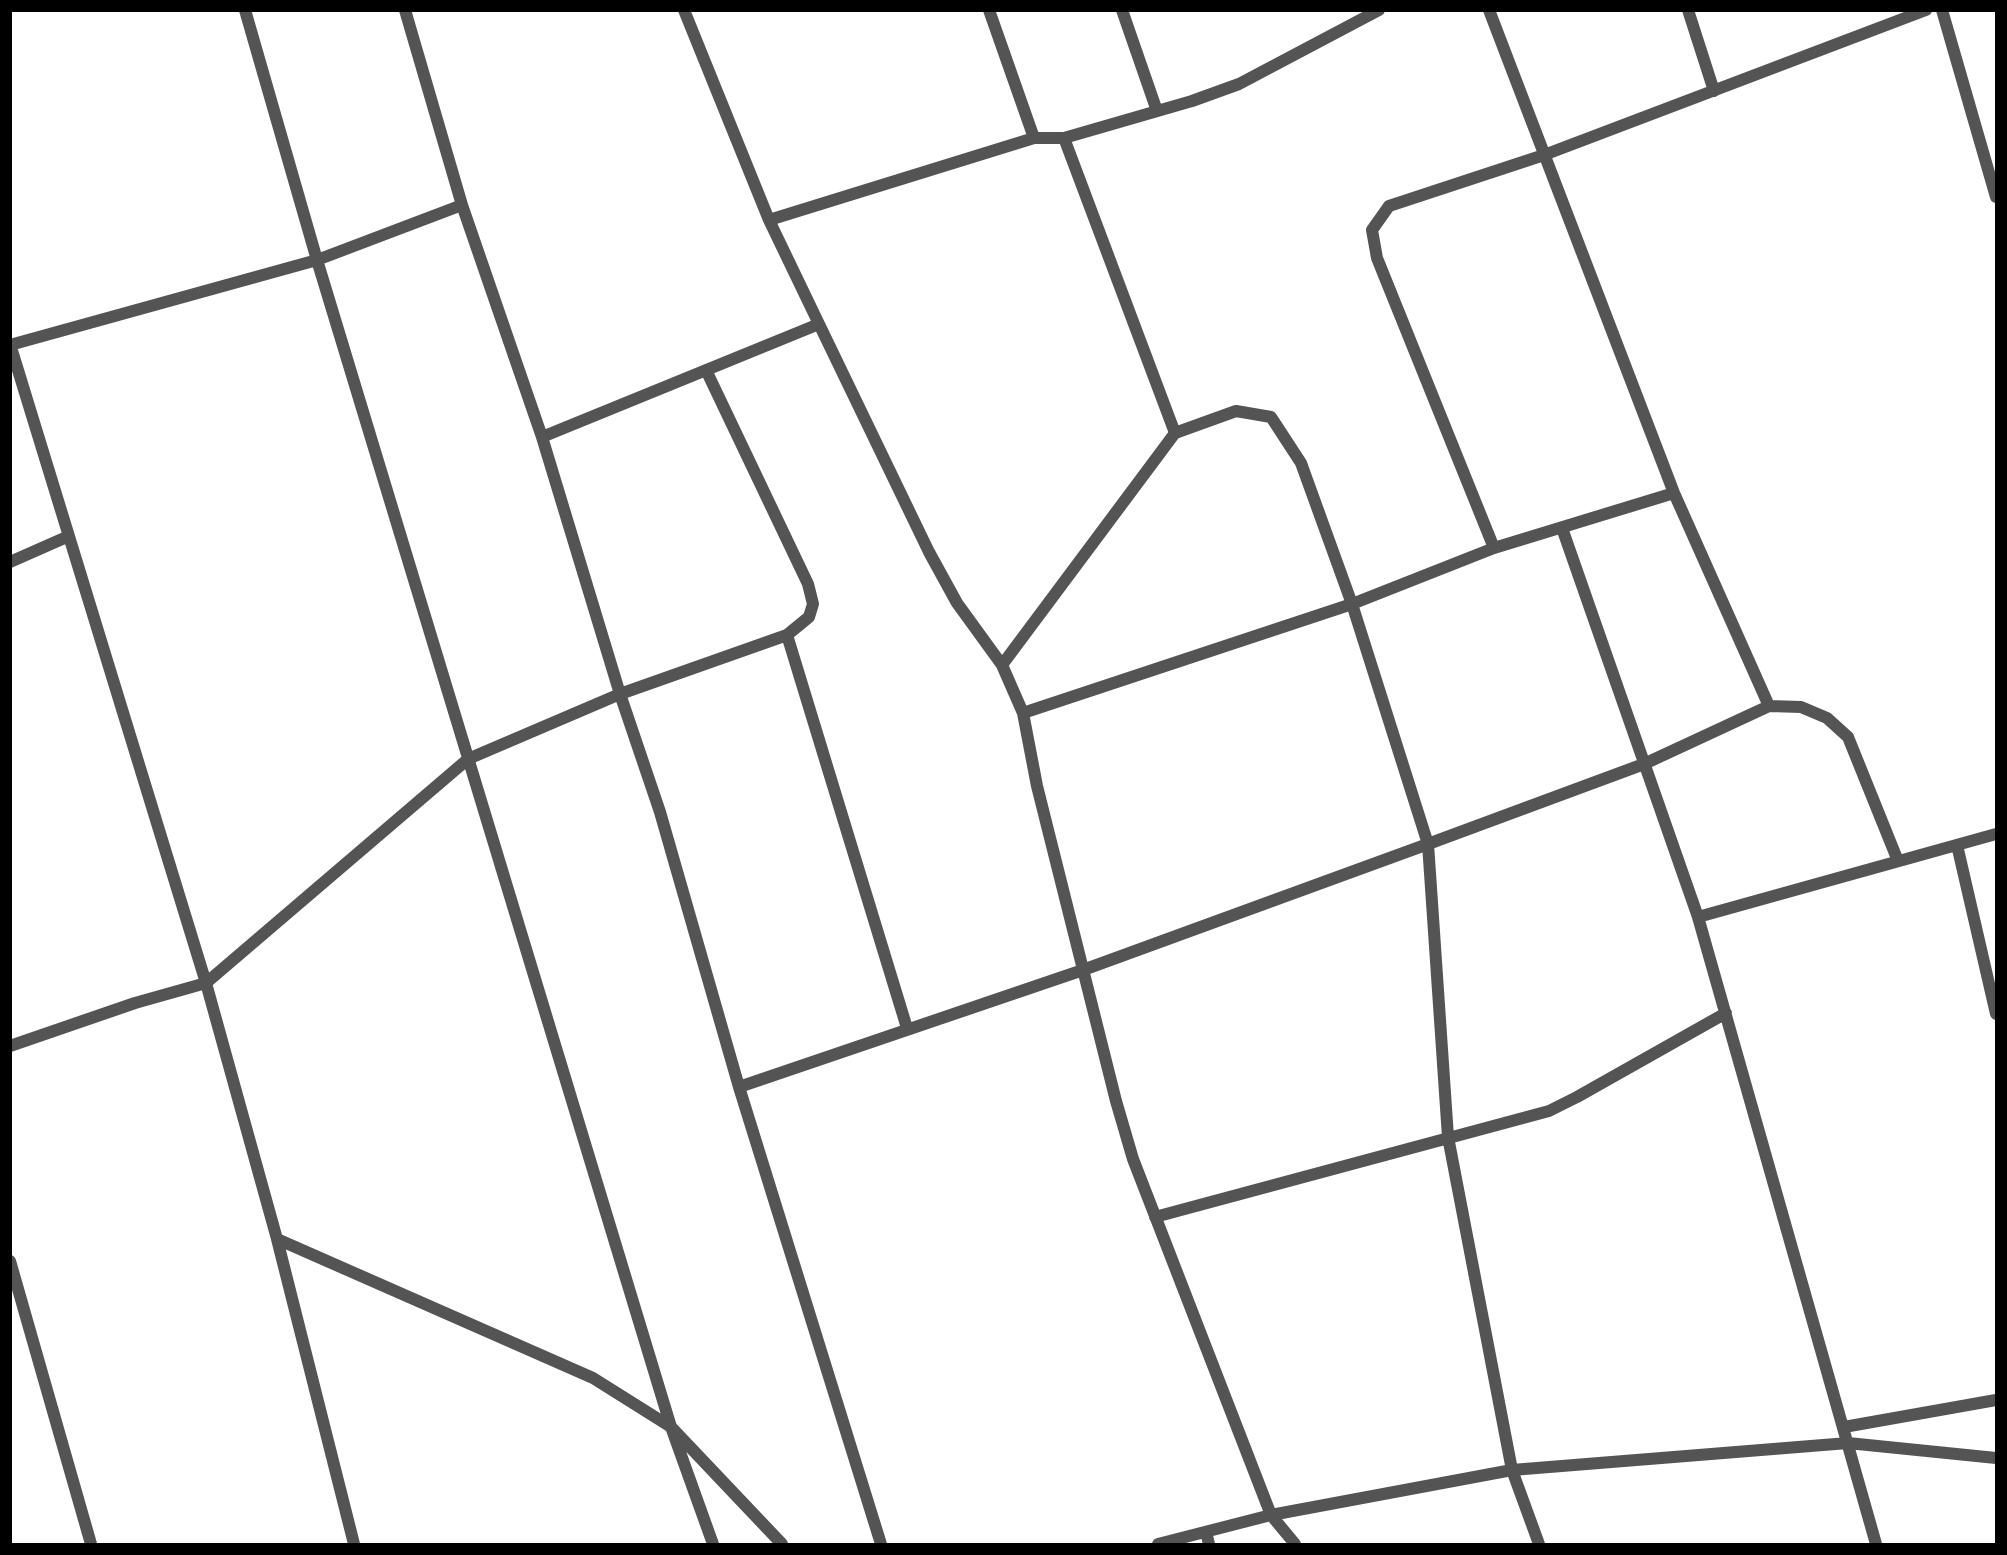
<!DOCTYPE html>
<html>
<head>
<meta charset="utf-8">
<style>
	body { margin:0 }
	#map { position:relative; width:2007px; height:1555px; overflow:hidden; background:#fff; font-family:"Roboto Condensed",sans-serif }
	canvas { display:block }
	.frame { position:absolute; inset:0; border:12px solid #000; pointer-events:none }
</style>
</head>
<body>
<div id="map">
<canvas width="2007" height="1555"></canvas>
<div class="frame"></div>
</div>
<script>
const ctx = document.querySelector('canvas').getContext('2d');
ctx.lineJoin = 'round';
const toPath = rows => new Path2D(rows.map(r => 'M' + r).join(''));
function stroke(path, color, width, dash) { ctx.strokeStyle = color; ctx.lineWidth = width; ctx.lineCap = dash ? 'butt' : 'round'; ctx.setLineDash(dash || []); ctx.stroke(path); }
stroke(toPath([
	[245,10,317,260,671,1427,713,1544],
	[405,10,462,205,542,437,620,694,660,812,739,1087,881,1544],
	[684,10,769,220,819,324,929,552,957,603,1002,665,1023,713,1037,786,1116,1101,1133,1159,1271,1515,1295,1544],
	[989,10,1034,138],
	[1122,10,1157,111],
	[1489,10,1674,493,1769,706],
	[1688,10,1714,91],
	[1942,10,1996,197],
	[1064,138,1175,433,1236,411,1271,417,1301,463,1352,604,1428,844,1448,1137,1512,1470,1539,1544],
	[769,220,1034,138,1064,138,1192,101,1239,84,1379,10],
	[10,344,206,983,277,1239,354,1544],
	[10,345,317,260,462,205],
	[542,437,819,324],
	[1562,528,1698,917,1876,1544],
	[1494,548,1377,258,1372,230,1389,206,1544,155,1926,10],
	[10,562,69,536],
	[787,635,907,1028],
	[1002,665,1175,433],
	[1023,713,1352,604,1494,548,1674,493],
	[1957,845,1996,1014],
	[1698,917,1996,834],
	[10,1046,135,1003,206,983,468,759,620,694,787,635,809,617,813,604,808,584,706,370],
	[739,1087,1083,970,1428,844,1644,764,1769,706,1801,707,1827,718,1848,737,1898,861],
	[1155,1217,1549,1111,1577,1097,1726,1013],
	[277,1239,593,1378,671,1427,782,1544],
	[10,1261,91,1544],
	[1844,1427,1996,1400],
	[1206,1532,1209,1544],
	[1158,1544,1271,1515,1512,1470,1848,1443,1996,1458]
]), '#545454', 12);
</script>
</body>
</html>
